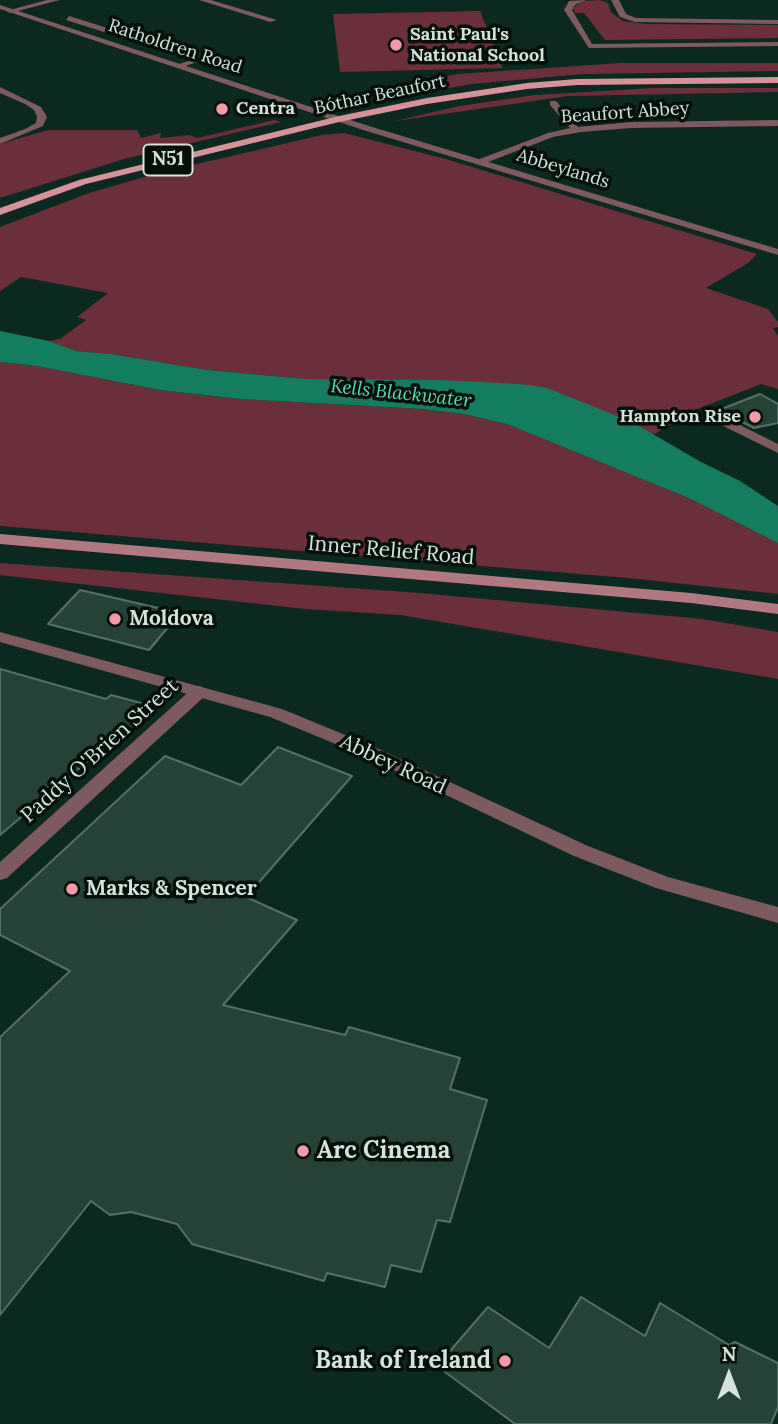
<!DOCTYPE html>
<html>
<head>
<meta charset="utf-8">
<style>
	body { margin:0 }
	#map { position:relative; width:778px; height:1424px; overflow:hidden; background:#0c291f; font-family:Lora,serif }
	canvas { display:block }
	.north { position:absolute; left:694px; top:1340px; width:70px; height:70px; -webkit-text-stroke:5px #040f0a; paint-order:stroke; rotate:0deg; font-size:19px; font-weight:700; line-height:28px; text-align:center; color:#d4e4dd }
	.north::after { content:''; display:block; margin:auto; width:24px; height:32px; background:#d4e4dd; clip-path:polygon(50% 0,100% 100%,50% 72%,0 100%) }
</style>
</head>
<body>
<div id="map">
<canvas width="778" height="1424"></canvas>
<div class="north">N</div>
</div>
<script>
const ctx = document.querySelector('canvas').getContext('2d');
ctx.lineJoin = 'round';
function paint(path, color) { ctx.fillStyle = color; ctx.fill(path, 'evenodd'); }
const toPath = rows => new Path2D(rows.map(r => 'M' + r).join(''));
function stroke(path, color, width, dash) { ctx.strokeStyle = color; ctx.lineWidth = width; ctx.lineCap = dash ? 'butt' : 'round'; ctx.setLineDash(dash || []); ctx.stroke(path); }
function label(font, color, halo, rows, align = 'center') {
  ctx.font = font + ' Lora,serif'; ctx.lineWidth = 7; ctx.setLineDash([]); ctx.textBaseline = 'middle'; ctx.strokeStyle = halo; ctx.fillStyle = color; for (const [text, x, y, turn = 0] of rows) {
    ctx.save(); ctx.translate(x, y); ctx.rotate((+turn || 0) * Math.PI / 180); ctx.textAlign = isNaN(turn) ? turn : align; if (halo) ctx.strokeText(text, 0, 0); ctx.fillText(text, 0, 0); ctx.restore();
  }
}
paint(toPath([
	[599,0,608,3,611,12,623,21,646,24,778,25,778,38,605,40,584,13,575,13,573,8,583,1],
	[480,11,503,68,340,72,333,14],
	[621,63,778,63,778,71,583,74,472,84,393,98,384,94,391,90,388,87,458,74],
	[653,88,778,88,778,92,568,96,395,121,459,106,535,95],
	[274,120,281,122,124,159,0,198,0,144,48,130,137,130,141,138,161,133,160,138,190,135,197,138],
	[344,133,446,159,757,254,748,263,706,288,768,309,778,322,778,327,773,328,778,336,778,389,761,384,695,410,653,435,565,395,521,384,305,379,208,370,111,354,76,351,49,341,60,339,86,320,77,317,108,293,21,277,0,291,0,227,89,193,158,173,322,135],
	[0,362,37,366,160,390,240,399,422,409,464,414,507,424,691,499,778,543,778,594,628,578,0,526],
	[0,563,420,593,703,619,778,632,778,679,400,615,305,609,0,575]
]), '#6a2f3a');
paint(toPath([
	[0,331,49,341,76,351,111,354,208,370,305,379,441,380,521,384,547,388,632,422,701,462,740,481,778,506,778,543,691,499,507,424,464,414,422,409,240,399,160,390,37,366,0,362]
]), '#157d5f');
const building = toPath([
	[760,394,778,404,778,423,754,428,719,410,760,394],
	[80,590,180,613,149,650,48,624,80,590],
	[0,669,106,699,111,695,156,707,120,738,115,738,0,835,0,669],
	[278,747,352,776,246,897,297,920,223,1005,345,1035,349,1027,460,1058,450,1089,487,1100,450,1222,437,1220,421,1272,391,1265,385,1287,327,1273,324,1281,192,1244,177,1224,131,1212,110,1215,91,1201,0,1315,0,1037,70,971,0,935,0,909,165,756,241,785,278,747],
	[581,1297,645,1336,660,1303,729,1345,735,1342,778,1363,778,1407,771,1424,515,1424,437,1366,488,1307,549,1348,581,1297]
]);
paint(building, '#264237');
stroke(building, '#537165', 2);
paint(toPath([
	[47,0,60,0,10,13,6,11,47,0],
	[199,0,211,0,277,20,270,22,199,0],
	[586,0,575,5,572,10,592,44,778,42,778,46,589,48,564,10,569,1,586,0],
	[611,0,619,0,626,14,636,18,778,20,778,24,635,22,620,17,611,0],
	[69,16,203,58,204,60,179,68,179,64,192,60,66,20,69,16],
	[0,87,41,107,47,117,43,126,0,144,0,138,25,129,36,123,37,117,34,110,25,104,0,93,0,87],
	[550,101,556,101,578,127,631,122,778,120,778,126,631,128,581,132,553,137,483,164,477,164,477,160,548,133,570,128,550,105,550,101],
	[710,410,778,444,778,453,705,417,703,414,710,410],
	[200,686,209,691,206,695,7,878,0,880,0,862,194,687,200,686]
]), '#7d5a5f');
paint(toPath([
	[0,5,369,126,778,249,778,255,363,130,0,9,0,5],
	[0,632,282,709,372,746,588,846,668,877,778,907,778,923,656,888,574,856,360,754,270,717,0,642,0,632]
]), '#7d5a5f');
paint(toPath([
	[0,534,691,593,778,604,778,614,691,603,0,544,0,534]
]), '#b07981');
paint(toPath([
	[778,77,778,83,577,85,527,89,427,104,339,122,86,184,0,215,0,208,79,180,339,116,427,98,527,83,577,79,778,77]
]), '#d7919b');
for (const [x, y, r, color] of [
	[396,45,7,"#f39aa8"],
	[222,109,7,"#f39aa8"],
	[755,417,7,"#f39aa8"],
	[115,619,7,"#f39aa8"],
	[72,889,7,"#f39aa8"],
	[303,1151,7,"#f39aa8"],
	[505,1361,7,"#f39aa8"]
]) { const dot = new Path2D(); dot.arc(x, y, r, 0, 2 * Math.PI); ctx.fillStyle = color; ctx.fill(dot); stroke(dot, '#040f0a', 2.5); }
label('bold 18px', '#d4e4dd', '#040f0a', [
	["Saint Paul's",410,35],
	["National School",410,56],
	["Centra",236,109],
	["Hampton Rise",741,417,"right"]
], 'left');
label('18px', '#d4e4dd', '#040f0a', [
	["Ratholdren Road",175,47,18],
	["Bóthar Beaufort",380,95,-12],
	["Beaufort Abbey",625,113,-4],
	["Abbeylands",563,169,17]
]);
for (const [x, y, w] of [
	[168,160,49]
]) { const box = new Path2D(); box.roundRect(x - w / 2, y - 15.5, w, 31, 5); ctx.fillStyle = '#040f0a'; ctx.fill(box); stroke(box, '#d4e4dd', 2); }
label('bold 19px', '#d4e4dd', null, [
	["N51",168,160]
]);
label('italic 19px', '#5adcb0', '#040f0a', [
	["Kells Blackwater",401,394,6]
]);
label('21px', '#d4e4dd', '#040f0a', [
	["Inner Relief Road",391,551,5],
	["Paddy O'Brien Street",100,751,-42],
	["Abbey Road",393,765,25]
]);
label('bold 21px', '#d4e4dd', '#040f0a', [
	["Moldova",129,619],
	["Marks & Spencer",86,889]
], 'left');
label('bold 24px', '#d4e4dd', '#040f0a', [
	["Arc Cinema",317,1151],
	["Bank of Ireland",491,1361,"right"]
], 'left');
</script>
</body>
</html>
